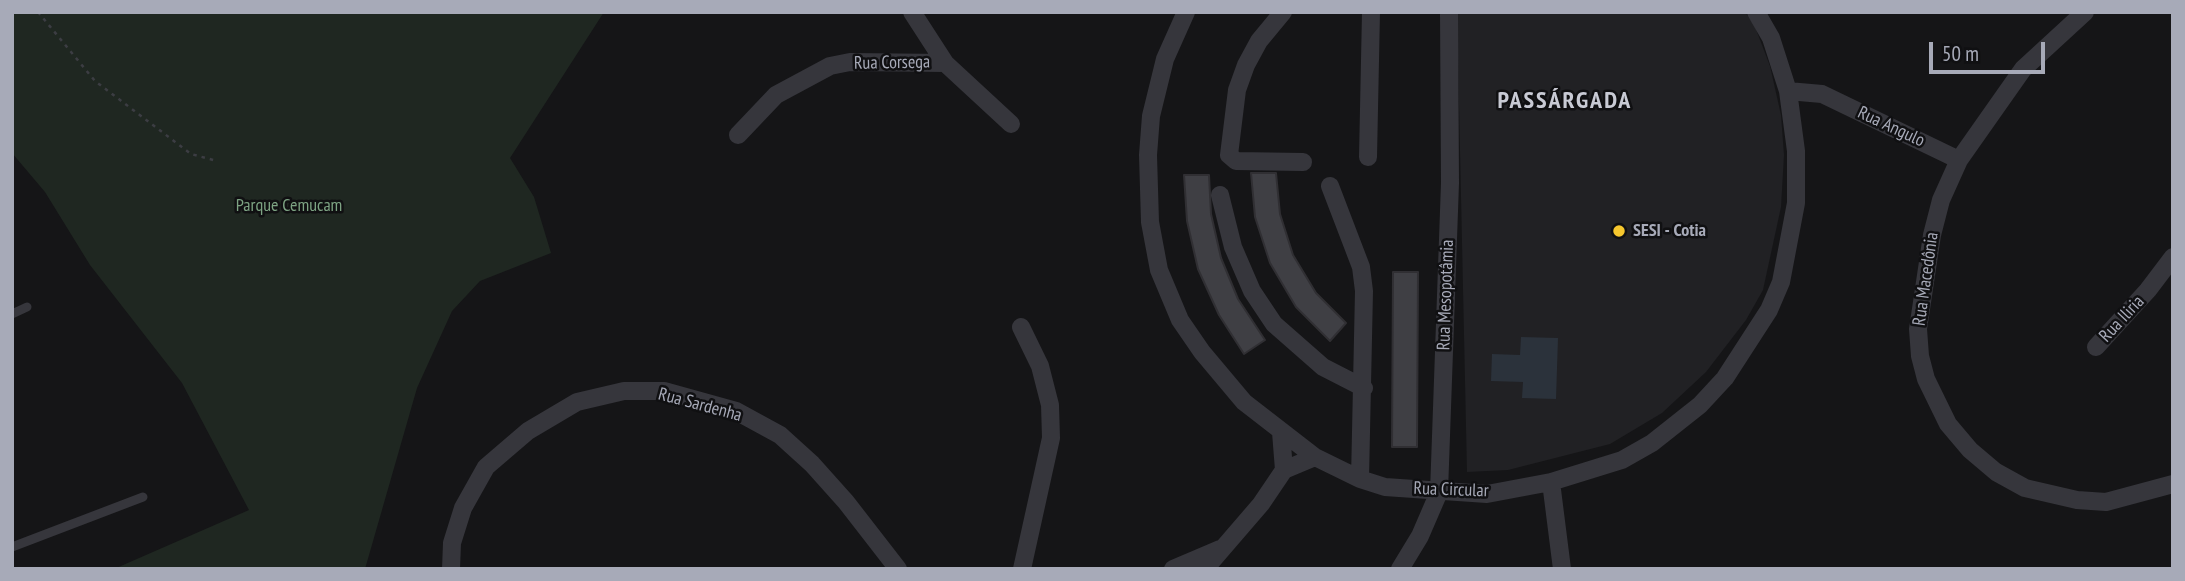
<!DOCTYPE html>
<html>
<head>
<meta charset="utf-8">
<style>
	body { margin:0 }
	#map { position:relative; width:2185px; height:581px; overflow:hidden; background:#151517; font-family:"PT Sans Narrow",sans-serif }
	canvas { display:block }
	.frame { position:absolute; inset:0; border:14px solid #a7aab8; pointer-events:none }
	.scale { position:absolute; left:1929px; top:42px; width:116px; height:32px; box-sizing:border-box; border:4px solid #a7aab8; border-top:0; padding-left:9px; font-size:21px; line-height:24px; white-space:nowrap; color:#a7aab8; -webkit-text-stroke:5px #101012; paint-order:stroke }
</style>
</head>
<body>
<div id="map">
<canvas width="2185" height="581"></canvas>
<div class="frame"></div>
<div class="scale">50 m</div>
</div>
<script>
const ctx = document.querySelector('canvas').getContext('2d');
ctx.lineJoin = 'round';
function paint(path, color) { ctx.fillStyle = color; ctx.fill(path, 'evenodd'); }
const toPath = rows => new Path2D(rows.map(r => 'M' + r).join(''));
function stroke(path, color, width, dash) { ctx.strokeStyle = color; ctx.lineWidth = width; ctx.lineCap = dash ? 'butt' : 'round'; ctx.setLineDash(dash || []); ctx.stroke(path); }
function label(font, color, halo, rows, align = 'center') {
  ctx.font = font + ' "PT Sans Narrow",sans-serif'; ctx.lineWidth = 5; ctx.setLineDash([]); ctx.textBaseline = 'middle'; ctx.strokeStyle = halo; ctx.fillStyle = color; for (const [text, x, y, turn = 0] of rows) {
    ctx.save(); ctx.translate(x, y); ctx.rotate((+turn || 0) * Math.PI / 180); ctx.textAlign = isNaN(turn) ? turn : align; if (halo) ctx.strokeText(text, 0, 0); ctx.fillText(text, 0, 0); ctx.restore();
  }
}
paint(toPath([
	[1457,12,1745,12,1754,24,1770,66,1781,115,1784,155,1781,207,1763,290,1746,320,1706,372,1662,413,1610,444,1508,470,1467,472]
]), '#212124');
paint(toPath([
	[12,12,604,12,510,158,534,197,551,253,480,281,452,311,417,388,365,569,114,569,249,510,182,383,90,265,45,192,12,153]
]), '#1f2721');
paint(toPath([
	[1521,337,1558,338,1556,399,1522,398,1523,382,1491,381,1492,354,1520,355]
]), '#2b323b');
const building = toPath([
	[1251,173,1276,173,1280,214,1293,255,1316,293,1346,323,1330,341,1296,307,1270,263,1255,217,1251,173],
	[1184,175,1209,175,1211,214,1221,258,1238,299,1265,340,1244,354,1219,315,1198,269,1187,221,1184,175],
	[1393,272,1418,272,1417,447,1392,447,1393,272]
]);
paint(building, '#3f3f44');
stroke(building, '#302f33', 2);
stroke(toPath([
	[38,12,95,81,191,154,217,161]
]), '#3c3d43', 2.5, [3.5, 5]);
stroke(toPath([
	[12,314,27,307],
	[12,547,143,497]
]), '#36363c', 9);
stroke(toPath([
	[912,12,945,63,1011,124],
	[1186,12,1165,59,1151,116,1148,155,1150,222,1159,270,1180,320,1202,352,1244,402,1315,457,1360,479,1385,487,1487,494,1551,482,1622,460,1652,443,1700,405,1725,378,1769,310,1781,282,1796,203,1796,151,1788,91,1771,38,1756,12],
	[1283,12,1259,41,1246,65,1237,90,1229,155,1236,161,1303,162],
	[2085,12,2023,69,1959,160,1941,200,1932,235,1918,329,1920,356,1926,379,1948,424,1970,450,1996,472,2025,488,2077,500,2106,502,2173,484],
	[1788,91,1822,94,1959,160],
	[738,135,776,95,830,66,850,62,945,63],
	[1368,157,1371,12],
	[1330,186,1361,267,1364,291,1360,479],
	[1220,195,1233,247,1252,291,1274,324,1323,367,1364,388],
	[1021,327,1040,366,1050,405,1051,438,1022,569],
	[2096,347,2148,290,2173,257],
	[1281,432,1284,470],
	[1551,482,1562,569],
	[451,569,452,543,463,508,486,467,528,431,577,402,624,391,664,391,736,411,780,435,812,464,846,502,898,569],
	[1173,569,1220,549],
	[1205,569,1261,504,1284,470,1315,457],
	[1400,569,1420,536,1439,492,1450,183,1449,12]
]), '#36363c', 18);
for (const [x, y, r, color] of [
	[1619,231,7,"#f6c72e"]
]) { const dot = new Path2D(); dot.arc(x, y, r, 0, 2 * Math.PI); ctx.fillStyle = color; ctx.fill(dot); stroke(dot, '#101012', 2.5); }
label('18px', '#a7aab8', '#101012', [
	["Rua Corsega",892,63,-1],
	["Rua Angulo",1891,127,25],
	["Rua Macedônia",1926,279,-82],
	["Rua Mesopotâmia",1446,295,-88],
	["Rua Iliria",2122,319,-47],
	["Rua Sardenha",700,405,15],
	["Rua Circular",1451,490,2]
]);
label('18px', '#7da383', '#101012', [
	["Parque Cemucam",289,206]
]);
label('bold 18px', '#a7aab8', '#101012', [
	["SESI - Cotia",1633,231]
], 'left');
ctx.letterSpacing = '2px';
label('bold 24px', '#c8cad4', '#101012', [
	["PASSÁRGADA",1565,101]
]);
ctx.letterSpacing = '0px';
</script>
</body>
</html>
